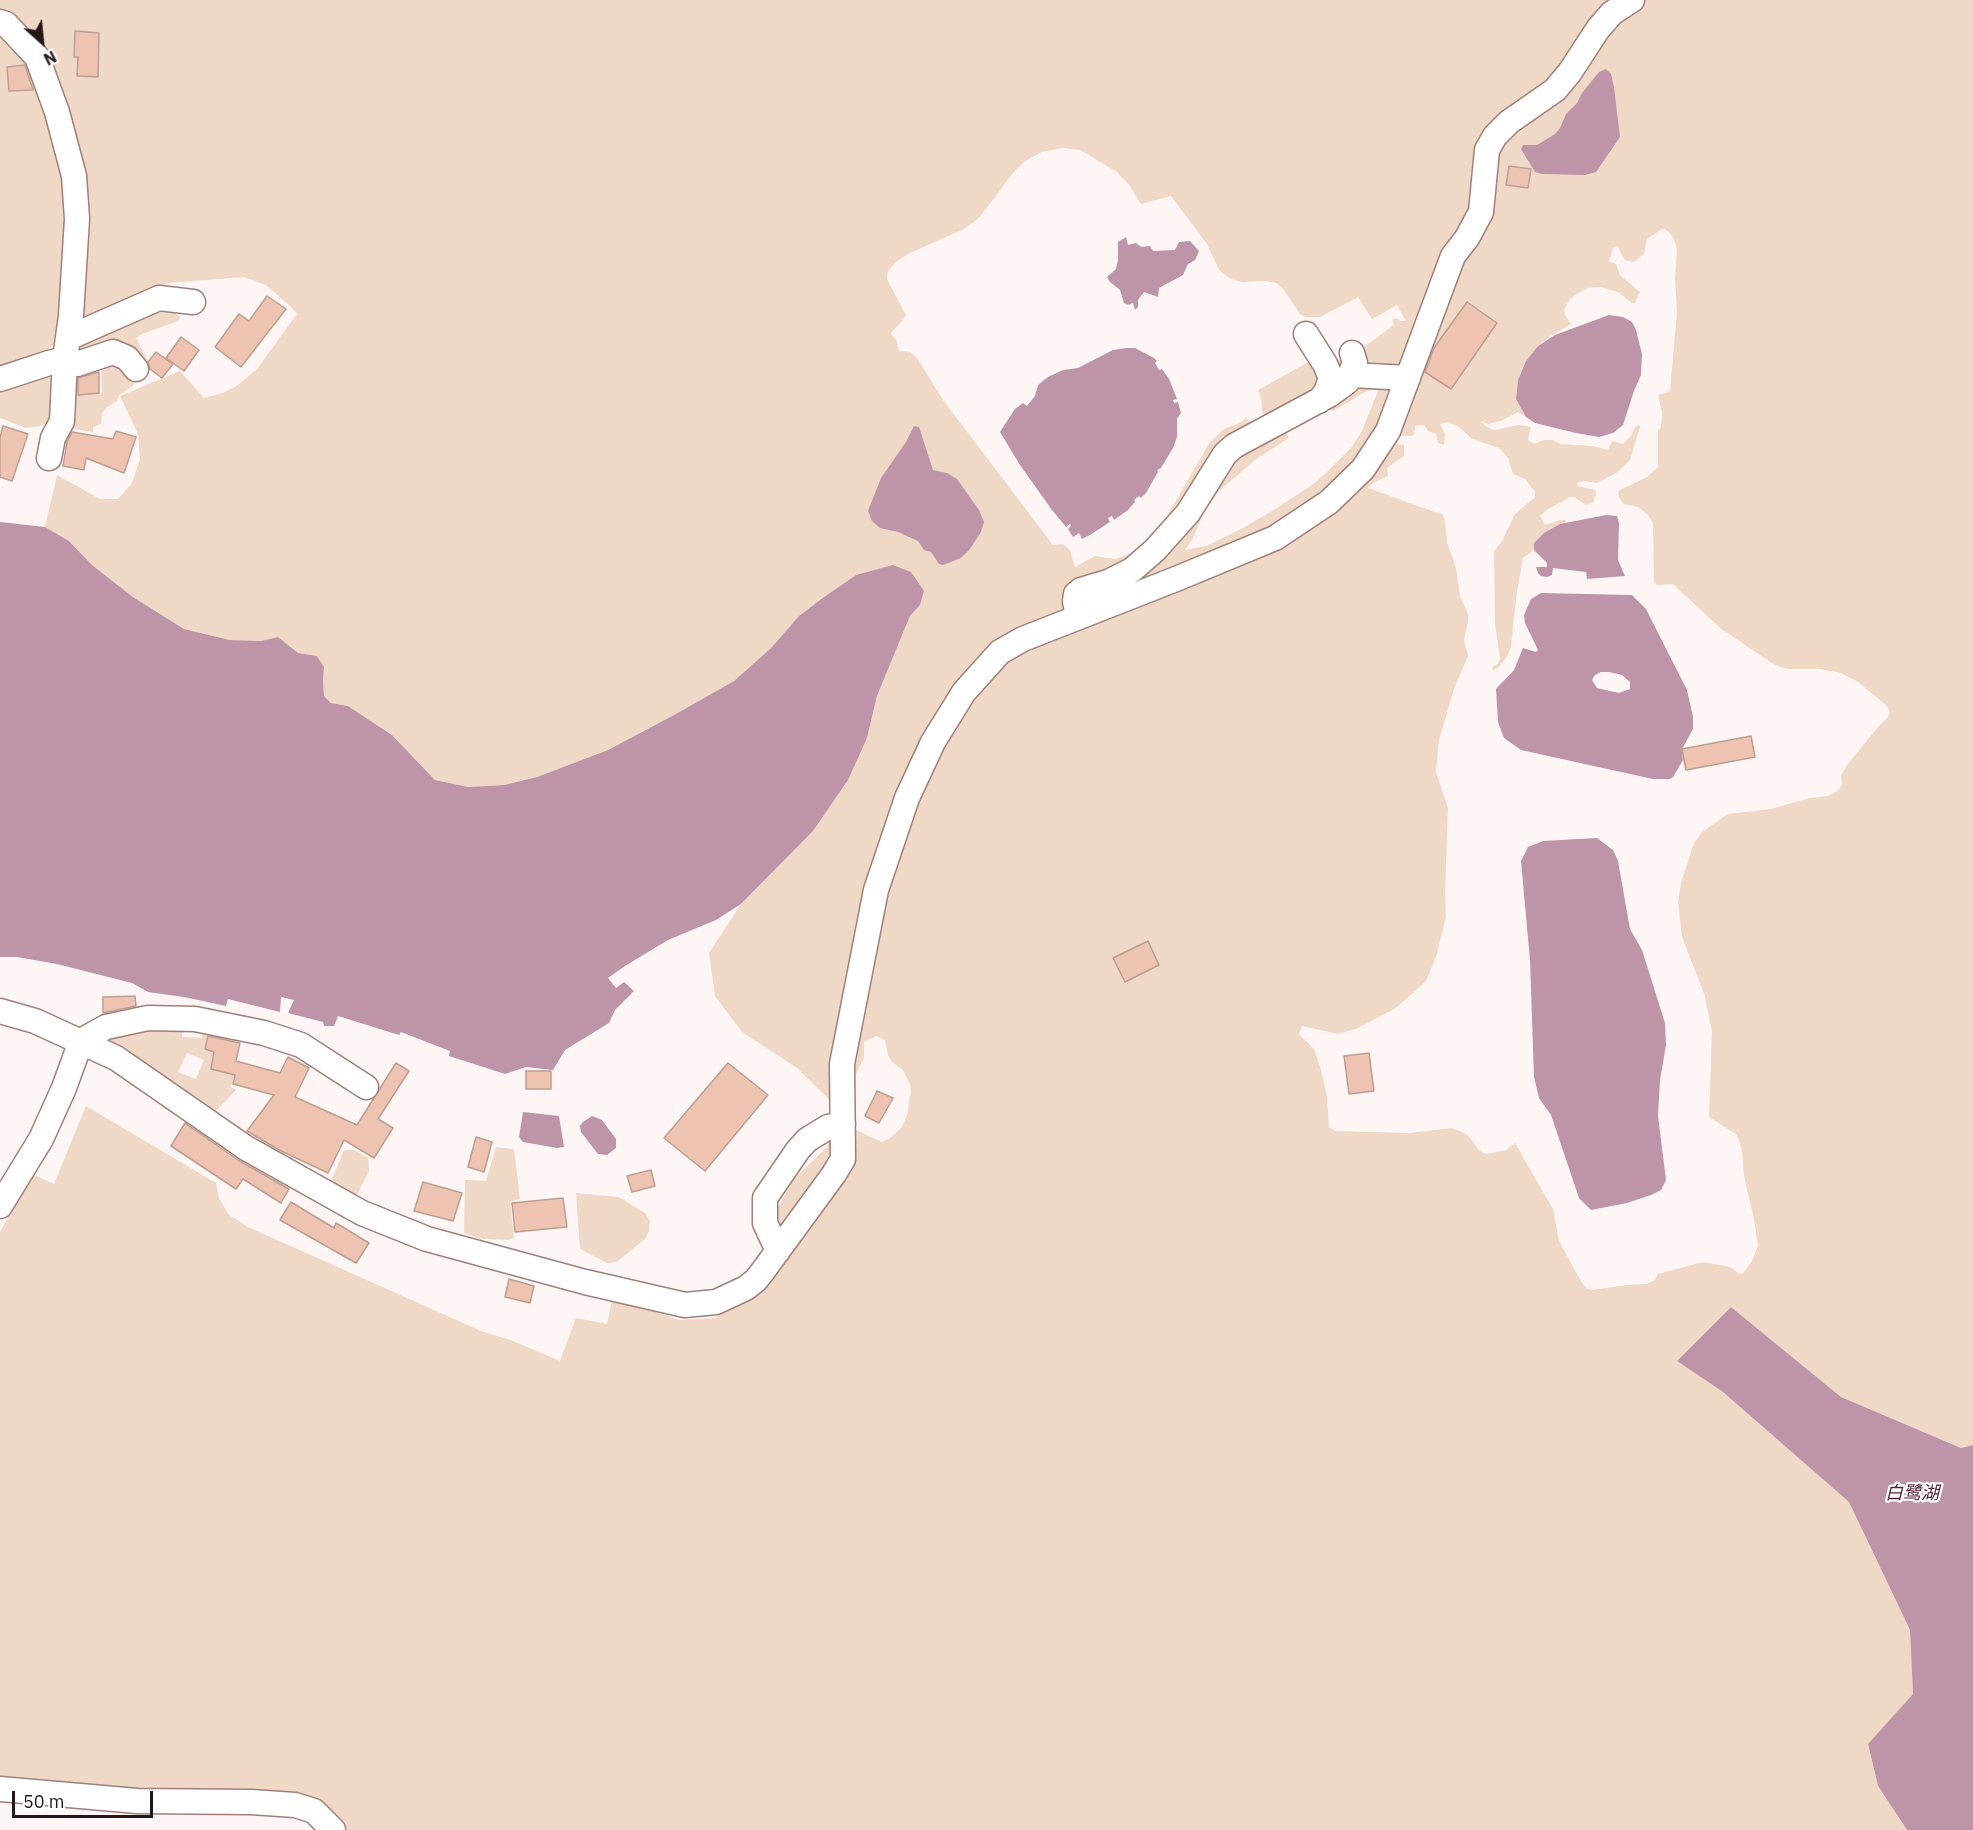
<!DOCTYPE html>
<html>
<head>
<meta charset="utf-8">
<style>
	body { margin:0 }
	#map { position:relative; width:1973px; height:1830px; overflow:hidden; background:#fef6f5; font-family:"IBM Plex Sans",sans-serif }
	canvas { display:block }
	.north { position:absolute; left:12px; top:12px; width:60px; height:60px; -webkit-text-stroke:4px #fff; paint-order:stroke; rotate:153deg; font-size:16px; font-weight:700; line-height:24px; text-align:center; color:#241817 }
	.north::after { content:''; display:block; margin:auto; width:21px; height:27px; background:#241817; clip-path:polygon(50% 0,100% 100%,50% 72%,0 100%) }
	.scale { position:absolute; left:12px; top:1791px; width:141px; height:27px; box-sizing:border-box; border:3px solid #241817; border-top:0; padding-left:8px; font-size:18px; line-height:21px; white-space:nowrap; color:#241817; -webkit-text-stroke:4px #fff; paint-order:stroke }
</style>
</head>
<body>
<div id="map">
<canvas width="1973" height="1830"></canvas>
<div class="north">N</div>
<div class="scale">50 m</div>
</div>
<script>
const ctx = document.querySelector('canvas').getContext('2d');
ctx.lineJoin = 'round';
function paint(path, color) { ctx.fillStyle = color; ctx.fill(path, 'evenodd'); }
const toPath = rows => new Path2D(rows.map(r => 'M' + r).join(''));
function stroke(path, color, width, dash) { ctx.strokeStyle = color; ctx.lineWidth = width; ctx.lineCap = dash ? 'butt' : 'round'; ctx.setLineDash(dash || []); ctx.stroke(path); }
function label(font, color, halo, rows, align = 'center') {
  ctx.font = font + ' "IBM Plex Sans","Noto Sans SC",sans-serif'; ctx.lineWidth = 4.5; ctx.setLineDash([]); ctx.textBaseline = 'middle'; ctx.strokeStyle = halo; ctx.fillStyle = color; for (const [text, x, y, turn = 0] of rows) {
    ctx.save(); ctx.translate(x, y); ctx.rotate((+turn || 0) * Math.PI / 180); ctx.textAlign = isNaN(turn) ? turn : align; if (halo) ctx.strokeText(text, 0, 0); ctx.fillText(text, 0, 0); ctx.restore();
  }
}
paint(toPath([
	[0,0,1973,0,1973,1445,1961,1448,1841,1397,1731,1307,1677,1361,1723,1392,1849,1502,1910,1630,1913,1694,1868,1745,1878,1786,1907,1830,346,1830,326,1810,233,1791,88,1788,0,1782,0,1232,32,1174,54,1184,86,1106,216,1183,219,1198,229,1215,248,1227,481,1331,513,1341,560,1361,576,1318,607,1324,613,1297,679,1320,714,1318,755,1297,779,1271,786,1253,779,1234,777,1209,794,1179,827,1147,834,1127,832,1102,797,1068,742,1032,715,996,709,953,741,904,813,831,867,738,877,696,910,616,920,605,856,575,824,597,799,616,771,648,734,681,674,715,608,750,537,777,504,785,468,787,435,780,392,735,348,706,331,703,324,696,323,680,324,667,317,656,298,653,278,637,261,641,230,640,184,629,133,597,92,565,69,541,45,527,57,475,100,499,118,499,132,483,140,459,138,434,120,396,180,371,204,398,223,393,238,385,257,369,297,314,290,306,266,285,244,277,168,283,60,335,52,346,40,356,51,374,56,388,52,419,41,426,26,428,0,418],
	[1063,148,1080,150,1117,172,1129,185,1141,204,1171,196,1207,244,1219,270,1230,279,1242,282,1266,281,1276,283,1284,290,1300,314,1306,317,1320,317,1358,297,1372,319,1397,305,1406,321,1401,321,1396,318,1392,320,1394,325,1361,349,1344,358,1320,368,1314,359,1258,390,1261,398,1262,412,1269,422,1327,405,1333,411,1367,391,1372,389,1378,391,1361,433,1351,448,1327,472,1312,485,1272,511,1241,529,1206,546,1185,550,1192,540,1203,515,1219,491,1255,460,1289,438,1283,427,1260,441,1246,417,1240,423,1224,429,1210,442,1164,521,1143,546,1131,554,1115,559,1095,556,1075,567,1070,550,1063,544,1053,545,943,400,917,358,910,352,899,351,896,339,892,336,891,333,904,319,906,315,887,279,888,271,896,262,910,253,964,229,980,217,1013,173,1025,161,1042,152],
	[1662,229,1668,231,1674,239,1677,249,1675,279,1677,312,1670,391,1658,395,1662,412,1661,427,1658,430,1658,467,1647,477,1618,491,1619,498,1624,504,1638,507,1648,515,1653,523,1654,583,1658,585,1673,584,1720,628,1775,665,1787,669,1820,669,1841,673,1858,682,1886,705,1890,712,1888,717,1878,727,1847,765,1841,775,1842,785,1837,791,1828,796,1809,798,1771,809,1728,814,1702,832,1694,843,1681,883,1678,902,1682,937,1705,996,1712,1032,1709,1117,1737,1135,1742,1150,1744,1176,1754,1219,1758,1246,1752,1261,1743,1273,1739,1274,1731,1267,1703,1262,1658,1274,1654,1281,1646,1284,1626,1285,1592,1290,1586,1288,1582,1283,1559,1241,1553,1209,1515,1143,1506,1150,1486,1154,1480,1151,1467,1134,1452,1128,1410,1133,1335,1131,1329,1127,1327,1097,1321,1070,1314,1049,1299,1034,1302,1026,1338,1034,1356,1029,1396,1008,1426,981,1436,957,1446,917,1445,894,1448,808,1436,772,1439,740,1454,689,1468,656,1464,640,1468,622,1468,614,1460,596,1456,568,1447,542,1445,521,1443,515,1368,488,1373,483,1388,476,1387,468,1404,456,1404,445,1392,443,1398,435,1411,436,1414,435,1415,426,1424,425,1428,431,1436,434,1438,443,1444,445,1445,434,1440,424,1448,422,1459,427,1472,439,1499,448,1508,458,1513,474,1525,479,1535,492,1535,497,1515,514,1502,541,1494,551,1495,624,1500,659,1498,664,1492,667,1493,671,1499,667,1508,655,1511,646,1517,591,1523,558,1534,550,1534,543,1560,524,1566,522,1565,520,1560,520,1545,525,1540,516,1547,510,1570,497,1574,497,1586,505,1593,503,1596,494,1595,490,1578,486,1577,483,1584,481,1597,483,1618,472,1630,460,1640,427,1639,425,1635,427,1631,436,1623,444,1612,441,1608,450,1593,446,1560,444,1553,440,1544,440,1534,444,1528,440,1531,427,1519,425,1494,430,1485,426,1481,421,1488,424,1501,421,1518,412,1526,417,1516,399,1518,380,1526,361,1538,346,1549,337,1571,324,1565,315,1564,310,1570,299,1575,295,1588,288,1600,287,1618,292,1632,303,1635,303,1640,292,1620,275,1616,264,1609,261,1613,248,1617,246,1625,260,1634,262,1644,254,1647,239],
	[876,1036,885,1040,888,1055,892,1062,903,1070,910,1084,911,1092,907,1115,902,1127,890,1138,882,1142,854,1129,853,1099,855,1076,864,1058,864,1042],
	[167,308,180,317,178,321,142,334,136,338,147,359,145,364,78,362,76,341],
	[105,359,130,373,134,381,133,386,119,395,117,401,107,407,102,413,101,424,93,427,93,432,69,428,71,396,102,392,101,362],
	[168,1021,192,1022,210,1026,205,1049,214,1052,211,1069,234,1075,231,1087,236,1090,213,1114,203,1105,166,1084,109,1040,113,1031,118,1029],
	[182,1024,204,1026,202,1038,182,1037],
	[187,1053,204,1060,196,1079,178,1072],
	[496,1147,514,1149,520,1199,510,1202,514,1238,509,1240,482,1239,464,1233,465,1180,486,1181],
	[344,1150,354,1150,368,1158,369,1171,356,1197,330,1184],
	[576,1193,619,1197,645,1213,650,1221,649,1231,645,1239,617,1262,607,1263,580,1249]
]), '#efd8c5');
paint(toPath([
	[1606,69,1611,74,1614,87,1620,137,1596,172,1585,175,1542,174,1535,172,1521,149,1523,145,1537,145,1555,134,1560,128,1566,114,1577,103,1582,93,1599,72],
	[1126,237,1128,245,1136,243,1141,247,1150,246,1153,251,1175,250,1179,242,1190,241,1199,251,1195,260,1188,264,1183,275,1159,288,1158,297,1144,292,1138,300,1138,307,1135,310,1133,303,1128,305,1124,303,1120,290,1110,282,1107,277,1116,269,1118,260,1118,242],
	[1609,315,1623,317,1632,322,1636,330,1642,354,1641,375,1634,391,1623,425,1613,433,1599,437,1576,433,1535,423,1526,417,1516,399,1518,380,1526,361,1538,346,1555,335],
	[1126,348,1135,348,1154,358,1157,361,1155,363,1159,370,1162,369,1169,379,1177,399,1173,400,1174,403,1178,402,1181,413,1177,419,1177,437,1173,448,1161,468,1157,470,1158,472,1146,493,1141,498,1139,496,1134,500,1135,502,1128,510,1114,520,1112,516,1108,518,1110,522,1090,535,1082,539,1079,533,1073,537,1068,529,1071,526,1070,524,1066,527,1052,510,1020,465,1000,432,1015,409,1023,403,1027,406,1035,396,1038,385,1048,377,1063,370,1078,368,1113,350],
	[914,426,919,427,933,470,947,473,957,479,979,510,984,522,981,532,970,549,961,558,943,565,939,564,931,552,924,550,918,541,898,532,880,528,872,521,868,511,881,478,906,442],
	[1606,515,1617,516,1619,523,1618,560,1625,576,1587,579,1586,572,1553,568,1552,575,1547,577,1541,576,1538,573,1536,567,1547,567,1547,563,1534,550,1534,543,1544,533,1560,524],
	[0,522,45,527,69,541,92,565,133,597,184,629,230,640,261,641,278,637,298,653,317,656,324,667,323,680,324,696,331,703,348,706,392,735,435,780,468,787,504,785,537,777,608,750,674,715,734,681,771,648,799,616,824,597,856,575,893,565,911,572,924,591,920,605,910,616,877,696,867,738,848,780,813,831,741,904,716,920,668,940,625,966,608,978,616,988,624,982,634,991,615,1010,609,1023,565,1050,553,1070,526,1067,505,1074,449,1056,450,1051,401,1032,399,1035,338,1016,334,1026,324,1026,323,1022,288,1013,294,1000,281,997,280,1012,228,999,226,1006,184,997,148,992,132,983,57,964,17,957,0,957],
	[1541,593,1632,595,1646,609,1687,690,1693,717,1693,729,1682,749,1683,760,1673,777,1670,779,1653,779,1521,750,1504,738,1498,722,1496,689,1514,670,1523,648,1536,652,1538,650,1525,623,1524,615,1531,599],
	[1601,672,1609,672,1622,675,1630,682,1630,689,1619,693,1597,688,1592,680,1595,675],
	[1597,838,1613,850,1618,861,1630,929,1642,950,1665,1023,1666,1045,1660,1080,1658,1116,1666,1180,1661,1190,1651,1195,1627,1203,1591,1210,1579,1198,1551,1115,1539,1098,1534,1077,1530,960,1521,861,1528,847,1543,841],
	[523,1112,559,1116,564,1147,557,1148,523,1142,519,1137],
	[592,1116,602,1120,616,1139,616,1148,607,1155,598,1154,581,1132,580,1126,583,1122],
	[1731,1307,1841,1397,1961,1448,1973,1445,1973,1830,1907,1830,1878,1786,1868,1744,1913,1694,1910,1630,1849,1502,1723,1392,1677,1361]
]), '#be95a8');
const building = toPath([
	[75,31,99,33,98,77,77,76,78,57,74,57,75,31],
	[25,65,33,90,9,91,7,67,25,65],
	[1509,166,1531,169,1528,188,1506,185,1509,166],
	[267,296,286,309,241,367,215,347,239,314,249,321,267,296],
	[1467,302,1497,323,1451,389,1425,372,1434,348,1467,302],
	[181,337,199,350,184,371,166,358,181,337],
	[156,352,173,364,162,378,150,369,148,362,156,352],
	[99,372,99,393,78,395,78,378,99,372],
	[3,426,28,434,12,481,0,477,0,437,3,426],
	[116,431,136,437,124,473,86,458,84,470,63,466,67,442,72,432,113,439,116,431],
	[1751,736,1755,757,1686,770,1682,749,1751,736],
	[1148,941,1159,965,1125,982,1113,958,1148,941],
	[135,996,136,1006,103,1013,103,997,135,996],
	[208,1036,240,1043,236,1061,280,1073,288,1057,309,1068,295,1097,357,1125,396,1063,409,1071,378,1119,393,1128,374,1158,344,1140,328,1173,279,1150,247,1131,274,1095,233,1084,235,1075,211,1069,214,1052,205,1049,208,1036],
	[1369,1053,1374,1091,1349,1094,1344,1056,1369,1053],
	[728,1063,768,1095,705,1171,664,1138,728,1063],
	[526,1071,551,1071,551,1089,526,1089,526,1071],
	[877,1091,893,1098,879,1123,865,1116,877,1091],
	[185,1123,238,1160,289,1189,281,1203,243,1179,236,1189,171,1146,185,1123],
	[476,1137,492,1142,484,1172,468,1167,476,1137],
	[651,1170,655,1186,632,1192,627,1176,651,1170],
	[423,1182,462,1193,453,1221,414,1211,423,1182],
	[563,1198,567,1227,515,1232,512,1203,563,1198],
	[291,1202,334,1228,336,1223,369,1243,356,1263,280,1220,291,1202],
	[509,1279,534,1286,530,1303,505,1297,509,1279]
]);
paint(building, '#eec3b1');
stroke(building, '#bd9e92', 1.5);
const minor = toPath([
	[0,22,6,24,37,57,57,112,74,176,77,219,71,316,65,359,62,421,53,438,49,458],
	[1306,334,1325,364,1331,378,1326,392,1319,401],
	[68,338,159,298,193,302],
	[1351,375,1408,378],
	[0,379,49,363,65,359,65,364,77,364,113,352,127,358,136,369],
	[1078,617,1075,601,1076,594,1081,590,1108,582,1132,570,1155,550,1188,513,1225,454,1234,446,1329,395,1347,382,1355,363,1352,353],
	[0,1011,35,1021,116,1058,246,1148,362,1213,427,1239,585,1282,685,1305,716,1302,746,1288,756,1280,763,1271,834,1174,843,1159,842,1064,876,890,907,798,933,742,964,692,1000,652,1023,639,1176,579,1275,538,1329,502,1363,469,1388,431,1453,256,1467,238,1481,212,1487,150,1495,136,1509,122,1555,90,1570,72,1598,29,1612,13,1632,0],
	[0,1206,41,1139,64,1088,81,1041,106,1027,148,1018,195,1019,264,1033,301,1045,366,1087],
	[778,1251,765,1223,765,1198,798,1150,807,1140,828,1127,843,1124],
	[0,1789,137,1801,251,1802,295,1805,314,1811,333,1830]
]);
stroke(minor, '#a07f7b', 27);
stroke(minor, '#fff', 24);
label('italic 18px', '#55223e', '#fff', [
	["白鹭湖",1912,1494]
]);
</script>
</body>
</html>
